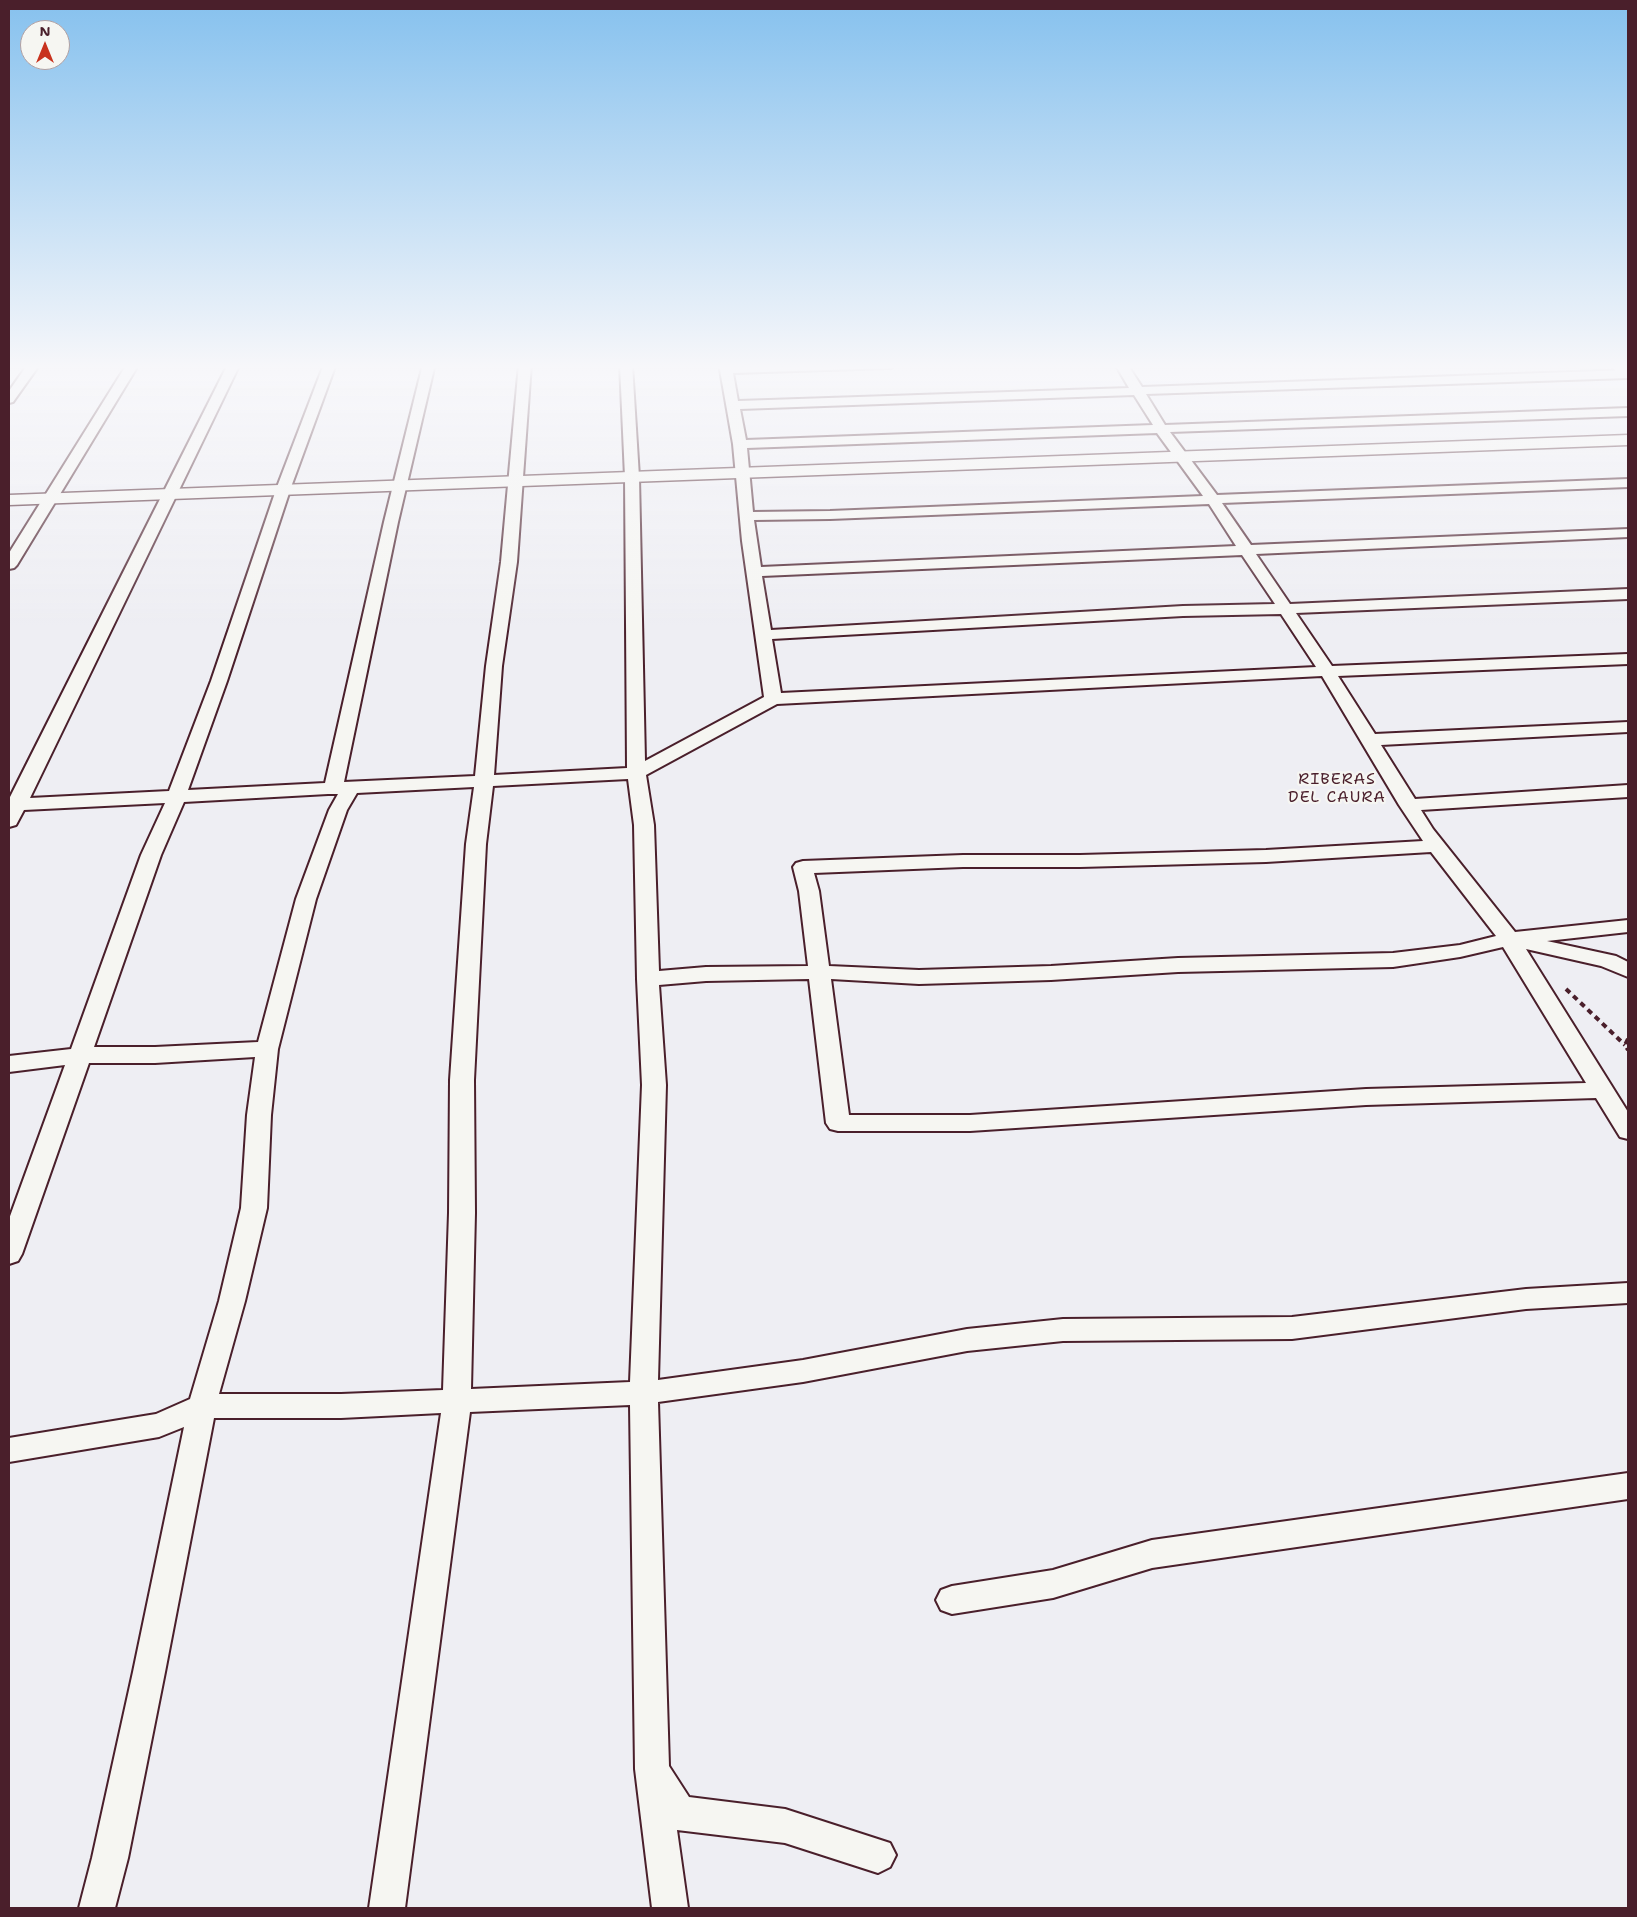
<!DOCTYPE html>
<html>
<head>
<meta charset="utf-8">
<style>
	body { margin:0 }
	#map { position:relative; width:1637px; height:1917px; overflow:hidden; background:#eeeef3; font-family:"Shantell Sans",sans-serif }
	canvas { display:block }
	.frame { position:absolute; inset:0; border:10px solid #4a1f2b; pointer-events:none }
	.north { position:absolute; left:20px; top:20px; width:50px; height:50px; box-sizing:border-box; background:#f6f6f2; border:1px solid #b1a0a2; border-radius:50%; rotate:0deg; font-size:14px; font-weight:700; line-height:20px; text-align:center; color:#4a1f2b }
	.north::after { content:''; display:block; margin:auto; width:18px; height:22px; background:#c8321e; clip-path:polygon(50% 0,100% 100%,50% 72%,0 100%) }
</style>
</head>
<body>
<div id="map">
<canvas width="1637" height="1917"></canvas>
<div class="frame"></div>
<div class="north">N</div>
</div>
<script>
const ctx = document.querySelector('canvas').getContext('2d');
ctx.lineJoin = 'round';
const toPath = rows => new Path2D(rows.map(r => 'M' + r).join(''));
function stroke(path, color, width, dash) { ctx.strokeStyle = color; ctx.lineWidth = width; ctx.lineCap = dash ? 'butt' : 'round'; ctx.setLineDash(dash || []); ctx.stroke(path); }
function paint(path, color) { ctx.fillStyle = color; ctx.fill(path, 'evenodd'); }
function label(font, color, halo, rows, align = 'center') {
  ctx.font = font + ' "Shantell Sans",sans-serif'; ctx.lineWidth = 4.5; ctx.setLineDash([]); ctx.textBaseline = 'middle'; ctx.strokeStyle = halo; ctx.fillStyle = color; for (const [text, x, y, turn = 0] of rows) {
    ctx.save(); ctx.translate(x, y); ctx.rotate((+turn || 0) * Math.PI / 180); ctx.textAlign = isNaN(turn) ? turn : align; if (halo) ctx.strokeText(text, 0, 0); ctx.fillText(text, 0, 0); ctx.restore();
  }
}
const street = toPath([
	[28,364,40,364,13,402,9,403,9,391,28,364],
	[127,364,139,364,17,565,14,568,9,569,9,553,127,364],
	[228,364,240,364,30,798,169,791,211,681,277,487,324,364,336,364,291,487,227,681,188,790,325,783,384,522,423,364,435,364,398,522,344,782,475,776,486,666,501,562,519,364,531,364,517,562,502,666,494,775,627,768,625,477,620,364,632,364,639,477,645,761,764,697,742,541,733,444,719,364,731,364,731,366,897,364,891,368,733,373,738,401,1129,388,1115,364,1127,364,1142,387,1628,370,1628,378,1146,394,1165,425,1628,408,1628,416,1170,432,1217,495,1628,479,1628,487,1222,503,1251,545,1628,529,1628,537,1256,554,1290,604,1628,589,1628,599,1296,613,1332,666,1628,654,1628,664,1338,676,1375,734,1628,722,1628,732,1381,745,1415,799,1628,785,1628,797,1421,810,1433,829,1515,932,1628,920,1628,932,1547,941,1616,956,1628,962,1628,977,1601,966,1526,949,1628,1112,1628,1139,1620,1137,1596,1098,1366,1105,970,1131,838,1131,830,1129,826,1123,809,979,706,981,659,985,666,1085,658,1380,803,1360,967,1329,1063,1319,1292,1317,1526,1289,1628,1283,1628,1303,1526,1309,1292,1339,1063,1341,967,1351,803,1382,658,1402,669,1766,689,1797,785,1809,890,1843,896,1855,890,1867,878,1873,785,1843,677,1830,688,1908,652,1908,635,1769,630,1405,470,1412,405,1908,369,1908,441,1413,341,1418,214,1418,165,1672,128,1858,115,1908,79,1908,92,1858,133,1672,184,1427,159,1437,9,1462,9,1438,156,1414,190,1399,219,1301,241,1208,247,1115,255,1057,155,1063,89,1063,22,1254,18,1261,9,1264,9,1219,65,1065,9,1072,9,1056,71,1049,141,855,165,803,24,810,16,825,9,827,9,799,228,364],
	[1134,395,1153,425,746,440,740,409,1134,395],
	[1157,433,1203,496,830,511,753,512,747,448,1157,433],
	[1209,504,1236,546,761,567,754,520,830,519,1209,504],
	[1242,555,1275,604,1183,606,771,630,762,576,1242,555],
	[1281,614,1316,667,781,693,772,639,1183,616,1281,614],
	[1322,676,1399,805,1423,841,1266,850,1080,855,963,855,803,861,796,863,793,867,799,891,808,966,706,967,659,971,654,825,646,775,777,704,1322,676],
	[628,779,634,825,637,979,642,1085,630,1382,471,1389,475,1213,474,1080,486,844,493,786,628,779],
	[474,787,466,844,450,1080,449,1213,443,1390,341,1394,219,1394,245,1301,267,1208,271,1115,278,1049,316,899,347,810,357,793,474,787],
	[328,794,338,794,329,810,296,899,258,1042,155,1047,94,1047,161,855,184,802,328,794],
	[1431,852,1496,936,1460,945,1393,953,1178,958,1051,966,919,970,829,966,819,891,814,873,963,867,1080,867,1266,862,1431,852],
	[1503,947,1586,1083,1366,1089,970,1115,849,1115,831,979,919,984,1051,980,1178,972,1393,967,1460,957,1503,947],
	[1628,1473,1628,1499,1152,1568,1053,1598,952,1614,941,1610,936,1600,941,1590,952,1586,1053,1570,1152,1540,1628,1473]
]);
const secondary = toPath([
	[1608,364,1626,364,1628,366,1628,378,1622,376,1608,364],
	[1628,435,1628,445,9,505,9,495,1628,435]
]);
stroke(street, '#4a1f2b', 4);
stroke(secondary, '#4a1f2b', 3);
stroke(toPath([
	[1566,989,1625,1045],
	[1628,1039,1625,1045,1628,1050]
]), '#4a1f2b', 4, [5.5, 4.5]);
paint(street, '#f6f6f2');
paint(secondary, '#f6f6f2');
const sky = ctx.createLinearGradient(0, 0, 0, 633);
sky.addColorStop(0, '#86c1ee');
sky.addColorStop(0.58, '#f7f7fa');
sky.addColorStop(1, '#f7f7fa00');
ctx.fillStyle = sky;
ctx.fillRect(0, 0, 1637, 633);
ctx.letterSpacing = '1px';
label('16px', '#4a1f2b', '#f6f6f2', [
	["RIBERAS",1337,780],
	["DEL CAURA",1337,798]
]);
ctx.letterSpacing = '0px';
</script>
</body>
</html>
